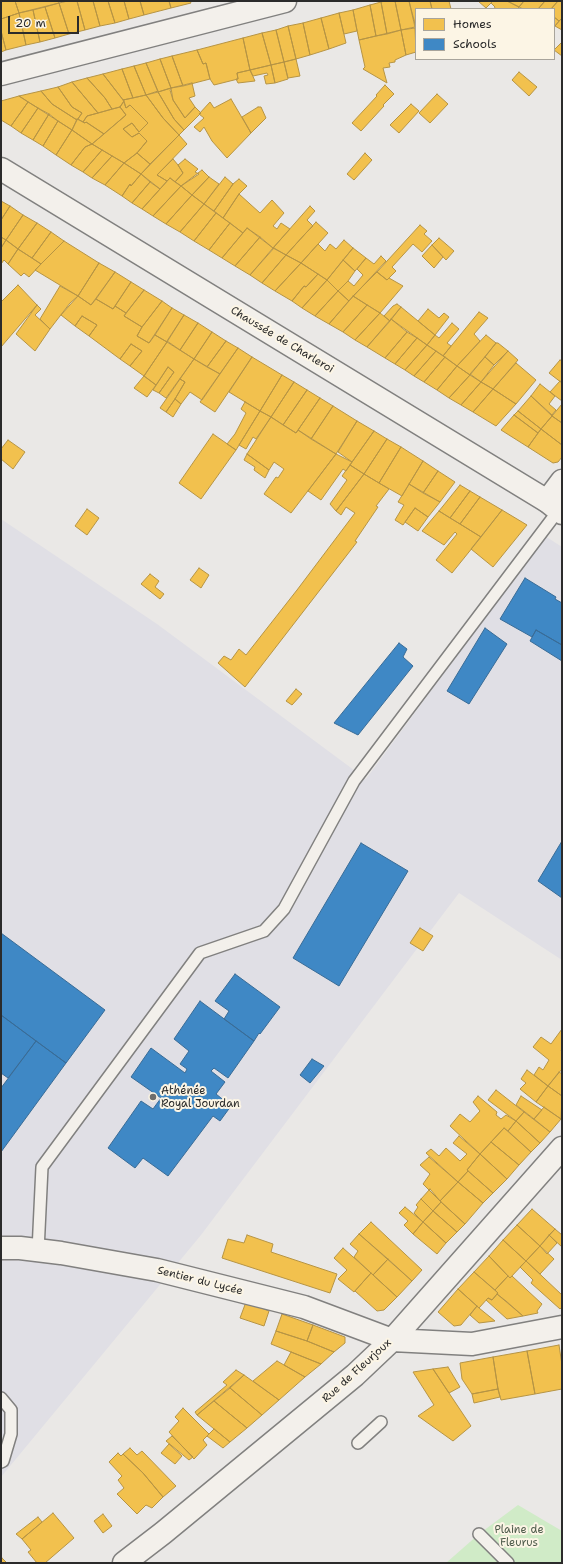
<!DOCTYPE html>
<html>
<head>
<meta charset="utf-8">
<style>
	body { margin:0 }
	#map { position:relative; width:563px; height:1564px; overflow:hidden; background:#eae8e6; font-family:"Shantell Sans",sans-serif }
	canvas { display:block }
	.frame { position:absolute; inset:0; border:2px solid #2b2b2b; pointer-events:none }
	.legend { position:absolute; left:415px; top:8px; width:140px; height:52px; box-sizing:border-box; background:#fcf5e5; border:1px solid #a8a49b; margin:0; padding:5px 7px; list-style:none; font-size:12px; color:#2b2b2b }
	.legend li { display:flex; align-items:center; gap:8px; height:20px }
	.legend b { width:20px; border:1px solid #a8a49b }
	.scale { position:absolute; left:8px; top:16px; width:71px; height:18px; box-sizing:border-box; border:2px solid #2b2b2b; border-top:0; padding-left:5px; font-size:12px; line-height:14px; white-space:nowrap; color:#2b2b2b; -webkit-text-stroke:3px #fcf5e5; paint-order:stroke }
</style>
</head>
<body>
<div id="map">
<canvas width="563" height="1564"></canvas>
<div class="frame"></div>
<ul class="legend">
<li><b style="height:11px;background:#f2c14e"></b>Homes</li>
<li><b style="height:11px;background:#3f88c5"></b>Schools</li>
</ul>
<div class="scale">20 m</div>
</div>
<script>
const ctx = document.querySelector('canvas').getContext('2d');
ctx.lineJoin = 'round';
function paint(path, color) { ctx.fillStyle = color; ctx.fill(path, 'evenodd'); }
const toPath = rows => new Path2D(rows.map(r => 'M' + r).join(''));
function stroke(path, color, width, dash) { ctx.strokeStyle = color; ctx.lineWidth = width; ctx.lineCap = dash ? 'butt' : 'round'; ctx.setLineDash(dash || []); ctx.stroke(path); }
function label(font, color, halo, rows, align = 'center') {
  ctx.font = font + ' "Shantell Sans",sans-serif'; ctx.lineWidth = 4; ctx.setLineDash([]); ctx.textBaseline = 'middle'; ctx.strokeStyle = halo; ctx.fillStyle = color; for (const [text, x, y, turn = 0] of rows) {
    ctx.save(); ctx.translate(x, y); ctx.rotate((+turn || 0) * Math.PI / 180); ctx.textAlign = isNaN(turn) ? turn : align; if (halo) ctx.strokeText(text, 0, 0); ctx.fillText(text, 0, 0); ctx.restore();
  }
}
paint(toPath([
	[1,519,157,624,366,779,545,536,562,547,562,960,459,893,201,1235,1,1477]
]), '#e0dfe5');
paint(toPath([
	[518,1505,562,1531,562,1563,446,1563,479,1534]
]), '#d0ebc7');
const homes = toPath([
	[1,1,15,1,19,13,1,19,1,1],
	[15,1,58,1,59,3,19,13,15,1],
	[68,1,77,1,85,30,69,34,59,3,68,1],
	[77,1,93,1,100,26,85,30,77,1],
	[93,1,108,1,115,23,100,26,93,1],
	[108,1,124,1,129,19,115,23,108,1],
	[124,1,140,1,144,15,129,19,124,1],
	[140,1,169,1,171,8,144,15,140,1],
	[169,1,190,1,191,3,171,8,169,1],
	[385,1,395,1,401,30,387,34,381,2,385,1],
	[395,1,409,1,415,27,401,30,395,1],
	[409,1,430,1,432,9,416,9,415,24,409,1],
	[430,1,449,1,451,9,432,9,430,1],
	[478,1,493,1,486,8,478,1],
	[493,1,507,1,519,7,517,9,494,9,495,7,491,3,493,1],
	[507,1,524,1,519,7,507,1],
	[524,1,545,1,538,9,523,9,519,7,524,1],
	[545,1,558,1,551,9,538,9,545,1],
	[558,1,562,1,562,18,559,21,554,17,554,9,551,9,558,1],
	[381,2,387,34,376,36,370,5,381,2],
	[59,3,69,34,55,38,45,7,59,3],
	[370,5,376,36,359,40,353,10,370,5],
	[45,7,55,38,40,42,33,10,45,7],
	[33,10,40,42,26,45,19,13,33,10],
	[353,10,357,31,344,34,339,13,353,10],
	[19,13,26,45,6,50,1,31,1,19,19,13],
	[339,13,346,43,329,49,321,18,339,13],
	[554,17,559,21,554,27,554,17],
	[321,18,329,49,310,55,303,23,321,18],
	[562,18,562,30,555,26,562,18],
	[303,23,310,55,296,59,288,26,303,23],
	[288,26,296,59,284,62,276,30,288,26],
	[415,28,416,52,406,55,401,30,415,28],
	[276,30,284,62,271,65,262,33,276,30],
	[401,30,406,55,395,60,395,62,389,63,390,67,383,68,387,83,363,69,365,67,359,40,401,30],
	[1,31,6,50,1,52,1,31],
	[262,33,271,65,250,70,243,38,262,33],
	[243,38,250,70,237,73,238,79,214,85,210,79,206,63,203,64,197,50,243,38],
	[562,42,562,56,554,50,562,42],
	[197,50,203,64,206,63,210,79,183,86,172,56,197,50],
	[172,56,183,86,171,88,160,59,172,56],
	[160,59,171,88,158,92,146,63,160,59],
	[296,59,300,76,288,78,284,62,296,59],
	[284,62,288,79,275,83,271,65,284,62],
	[146,63,158,91,146,95,134,66,146,63],
	[271,65,275,83,266,84,264,76,268,75,267,73,253,76,250,70,271,65],
	[134,66,146,95,133,98,122,69,134,66],
	[122,69,133,98,123,100,103,74,122,69],
	[250,70,255,81,238,83,236,79,238,79,237,73,250,70],
	[519,72,537,87,529,96,512,80,519,72],
	[103,74,124,101,120,107,112,109,105,98,87,78,103,74],
	[87,78,105,98,112,109,98,113,72,82,87,78],
	[72,82,98,113,87,116,83,122,78,119,82,113,72,107,58,87,72,82],
	[192,83,195,96,189,98,195,107,185,118,173,100,170,90,171,88,192,83],
	[385,85,394,94,383,105,384,106,361,131,352,123,377,96,376,95,385,85],
	[58,87,72,107,82,113,77,120,52,104,41,91,58,87],
	[171,88,173,100,185,118,195,107,201,113,184,130,174,119,158,92,171,88],
	[41,91,52,104,77,120,72,130,19,96,41,91],
	[158,92,174,119,184,130,179,135,163,118,146,95,158,92],
	[437,94,448,104,430,123,419,113,437,94],
	[146,95,163,118,179,135,150,164,137,153,147,141,139,133,132,137,123,129,132,123,139,132,148,123,130,105,126,108,123,100,146,95],
	[19,96,28,102,11,126,1,120,1,101,19,96],
	[231,99,251,133,227,158,212,141,204,127,200,132,194,127,204,118,199,114,210,102,214,108,231,99],
	[124,101,126,108,130,105,148,123,139,132,132,123,123,129,132,137,139,133,147,141,137,153,124,163,92,144,126,115,120,107,124,101],
	[28,102,38,108,21,133,11,126,28,102],
	[411,104,419,111,399,133,390,125,411,104],
	[120,107,126,115,104,134,86,122,85,123,83,122,87,116,120,107],
	[258,107,261,107,266,118,251,133,242,117,258,107],
	[38,108,49,114,33,140,21,133,38,108],
	[49,114,58,121,43,146,33,140,49,114],
	[77,119,85,123,86,122,104,134,92,144,72,130,77,119],
	[58,121,72,130,56,155,43,146,58,121],
	[72,130,92,144,85,147,71,165,56,155,72,130],
	[179,135,187,144,157,175,167,181,160,189,141,174,179,135],
	[92,144,102,150,83,172,71,165,85,147,92,144],
	[102,150,112,156,92,178,83,172,102,150],
	[137,153,150,164,141,174,124,163,137,153],
	[365,153,372,160,354,180,347,174,365,153],
	[112,156,124,163,105,185,92,178,112,156],
	[173,159,178,165,183,173,175,182,170,178,167,181,157,175,173,159],
	[185,159,198,169,195,172,199,174,181,186,175,182,183,173,178,165,185,159],
	[124,163,141,174,131,186,130,184,122,196,105,185,124,163],
	[202,170,209,177,192,195,181,186,202,170],
	[141,174,150,182,132,203,122,196,130,184,131,186,141,174],
	[209,177,219,184,204,204,192,195,209,177],
	[225,177,233,184,214,211,204,204,225,177],
	[170,178,181,186,153,216,142,209,170,178],
	[239,179,247,186,239,194,223,218,214,211,233,184,239,179],
	[150,182,160,189,142,209,132,203,150,182],
	[181,186,192,195,166,224,153,216,181,186],
	[239,194,260,213,272,200,284,213,273,226,277,229,281,223,290,229,273,248,247,228,243,233,223,218,239,194],
	[192,195,204,204,180,232,166,224,192,195],
	[1,201,10,206,1,220,1,201],
	[204,204,216,213,194,241,180,232,204,204],
	[10,206,23,215,6,240,1,237,1,220,10,206],
	[310,206,315,211,307,220,313,226,305,234,286,255,273,248,310,206],
	[216,213,230,223,209,250,194,241,216,213],
	[23,215,37,223,18,249,6,240,23,215],
	[316,222,328,233,301,263,286,255,316,222],
	[37,223,51,232,32,258,18,249,37,223],
	[230,223,243,233,222,258,209,250,230,223],
	[420,225,427,231,424,234,432,241,422,252,413,244,392,267,396,271,387,280,377,272,420,225],
	[247,228,260,237,235,266,222,258,247,228],
	[51,232,64,241,41,264,32,258,51,232],
	[1,237,6,240,1,248,1,237],
	[260,237,273,248,250,275,235,266,260,237],
	[439,238,454,251,446,260,432,245,439,238],
	[6,240,18,249,8,264,4,260,1,264,1,248,6,240],
	[344,240,353,248,327,280,301,263,318,244,325,251,330,244,336,249,344,240],
	[64,241,99,263,78,296,35,270,64,241],
	[432,245,443,257,434,268,422,256,432,245],
	[274,248,286,255,262,283,250,275,274,248],
	[353,248,366,258,355,271,343,260,353,248],
	[18,249,41,264,29,277,24,273,21,276,8,264,18,249],
	[286,255,301,263,275,291,262,283,286,255],
	[381,256,386,261,349,301,338,291,348,281,354,286,363,275,357,269,366,258,374,264,381,256],
	[343,260,355,271,348,281,338,291,327,280,343,260],
	[99,263,115,272,91,305,78,296,99,263],
	[301,263,318,274,306,287,304,286,292,301,275,291,301,263],
	[115,272,131,282,113,309,96,299,115,272],
	[377,272,387,280,389,278,403,286,380,313,353,296,377,272],
	[318,274,327,280,302,308,292,301,304,286,306,287,318,274],
	[327,280,338,291,315,316,302,308,327,280],
	[131,282,144,290,126,313,115,306,131,282],
	[18,285,37,305,1,347,1,302,18,285],
	[60,286,78,296,70,303,50,329,40,319,60,286],
	[144,290,162,301,142,327,124,316,144,290],
	[338,291,349,301,329,324,315,316,338,291],
	[78,296,91,305,96,299,113,309,115,306,126,313,124,316,142,327,137,336,149,343,155,335,167,342,144,376,130,366,142,351,131,344,120,359,89,336,97,325,82,316,75,326,61,315,78,296],
	[353,296,367,305,343,332,329,324,353,296],
	[162,301,172,308,149,343,137,336,142,327,162,301],
	[397,304,401,307,390,321,384,316,393,306,397,304],
	[37,305,41,309,35,315,50,329,35,351,16,334,37,305],
	[367,305,380,313,355,340,343,332,367,305],
	[401,307,435,335,427,345,391,319,401,307],
	[172,308,184,315,167,342,155,335,172,308],
	[428,309,439,318,444,313,449,317,435,335,418,321,428,309],
	[479,312,488,318,474,334,480,341,457,366,443,356,479,312],
	[380,313,390,321,367,347,355,340,380,313],
	[184,315,198,323,180,350,167,341,184,315],
	[82,316,97,325,89,336,75,326,82,316],
	[391,319,407,332,385,358,367,347,391,319],
	[198,323,212,332,194,359,180,350,198,323],
	[452,323,459,329,447,343,451,346,443,356,427,345,435,335,439,338,452,323],
	[212,332,226,341,207,367,194,359,212,332],
	[407,332,417,338,395,364,385,358,407,332],
	[486,335,496,343,470,375,457,366,486,335],
	[417,338,427,345,405,370,395,364,417,338],
	[226,341,238,348,220,374,207,367,226,341],
	[167,342,194,359,166,398,159,393,174,372,168,367,156,385,144,376,167,342],
	[496,343,498,343,508,351,494,365,485,357,496,343],
	[131,344,142,351,130,366,120,359,131,344],
	[427,345,436,351,414,376,405,370,427,345],
	[238,348,252,357,215,412,200,402,238,348],
	[436,351,445,357,424,382,414,376,436,351],
	[508,351,518,360,493,389,481,382,508,351],
	[252,357,282,375,260,411,229,392,252,357],
	[445,357,457,366,437,390,424,382,445,357],
	[485,357,494,365,481,382,470,374,485,357],
	[194,359,220,374,202,400,190,392,181,404,175,399,185,382,180,379,194,359],
	[560,360,562,361,562,383,549,373,560,360],
	[516,363,536,380,516,404,493,389,516,363],
	[457,366,470,375,449,398,437,390,457,366],
	[168,367,174,372,159,393,153,390,168,367],
	[282,375,294,382,271,417,260,411,282,375],
	[470,375,481,382,461,405,449,398,470,375],
	[144,376,156,385,147,397,134,388,144,376],
	[180,379,185,382,175,399,166,412,160,408,180,379],
	[560,381,562,383,562,401,550,392,560,381],
	[294,382,307,390,283,425,271,417,294,382],
	[481,382,493,389,473,412,461,405,481,382],
	[540,384,555,396,549,404,556,410,552,415,531,396,540,384],
	[493,389,516,404,496,426,473,412,493,389],
	[307,390,320,398,296,433,283,425,307,390],
	[531,396,552,416,541,429,518,411,531,396],
	[320,398,333,406,311,439,298,430,320,398],
	[175,399,181,404,173,417,166,412,175,399],
	[245,402,260,411,236,450,227,444,235,434,246,413,241,409,245,402],
	[562,404,562,423,552,416,562,404],
	[333,406,357,421,336,454,311,439,333,406],
	[260,411,271,417,256,439,253,437,246,449,239,445,260,411],
	[518,411,541,429,538,433,514,415,518,411],
	[514,415,538,433,528,447,501,430,514,415],
	[552,416,562,423,562,445,541,429,552,416],
	[271,417,296,433,298,430,336,454,291,513,264,494,276,477,278,478,284,469,274,462,269,470,247,454,271,417],
	[357,421,374,431,352,462,338,452,357,421],
	[541,429,562,445,562,457,558,462,553,463,528,447,541,429],
	[374,431,387,439,364,474,350,465,374,431],
	[213,434,236,450,201,499,179,483,213,434],
	[387,439,401,447,379,483,364,474,387,439],
	[8,440,25,452,13,469,1,459,1,449,8,440],
	[401,447,423,461,402,496,379,483,401,447],
	[247,454,269,470,265,478,254,470,255,467,244,460,247,454],
	[336,454,352,462,346,471,343,469,321,500,308,491,336,454],
	[423,461,438,471,423,493,409,484,423,461],
	[350,465,364,474,336,511,330,504,347,480,342,476,350,465],
	[438,471,455,482,440,502,423,493,438,471],
	[364,474,389,489,376,506,378,507,355,541,357,542,245,687,218,663,224,656,231,660,239,649,246,655,297,590,355,513,346,507,341,515,336,511,364,474],
	[409,484,440,502,428,517,415,508,403,525,395,520,404,505,398,502,409,484],
	[460,485,470,491,450,518,439,511,460,485],
	[470,491,480,497,460,524,450,518,470,491],
	[480,497,502,510,481,537,460,524,480,497],
	[415,508,428,517,418,531,405,522,415,508],
	[87,509,99,518,87,535,75,526,87,509],
	[502,510,527,525,493,567,471,549,502,510],
	[439,511,481,537,452,573,436,560,457,534,455,532,444,545,422,531,439,511],
	[199,568,209,575,201,588,190,580,199,568],
	[150,574,159,581,155,587,164,594,160,599,141,584,150,574],
	[296,689,302,694,292,705,286,701,296,689],
	[420,928,433,936,423,951,410,943,420,928],
	[562,1029,562,1049,561,1051,562,1052,562,1069,548,1086,534,1075,539,1067,543,1070,549,1060,533,1047,541,1037,551,1044,562,1029],
	[527,1070,548,1086,536,1102,520,1089,526,1083,521,1079,527,1070],
	[559,1072,562,1074,562,1096,548,1086,559,1072],
	[548,1086,562,1096,561,1119,536,1102,548,1086],
	[496,1090,524,1112,516,1121,488,1100,496,1090],
	[478,1096,497,1112,496,1115,501,1119,506,1115,516,1121,508,1131,504,1128,480,1154,450,1126,460,1114,470,1122,480,1111,473,1102,478,1096],
	[521,1096,542,1110,534,1119,516,1105,521,1096],
	[544,1107,561,1119,550,1132,534,1119,544,1107],
	[524,1112,550,1132,540,1143,516,1121,524,1112],
	[516,1121,540,1143,531,1152,508,1131,516,1121],
	[504,1128,531,1152,519,1165,491,1142,504,1128],
	[459,1136,480,1154,467,1170,468,1171,458,1182,426,1153,431,1149,439,1156,446,1148,460,1161,467,1154,453,1143,459,1136],
	[491,1142,519,1165,507,1179,480,1154,491,1142],
	[480,1154,507,1179,493,1193,467,1170,480,1154],
	[429,1157,458,1182,440,1201,423,1184,430,1174,420,1165,429,1157],
	[468,1171,493,1193,483,1203,458,1182,468,1171],
	[458,1182,483,1203,465,1224,440,1201,458,1182],
	[430,1189,441,1202,433,1211,421,1199,430,1189],
	[421,1199,433,1211,423,1222,414,1213,418,1207,416,1205,421,1199],
	[441,1202,465,1224,457,1232,433,1211,441,1202],
	[405,1207,423,1222,413,1234,404,1225,408,1221,399,1213,405,1207],
	[532,1209,555,1229,540,1246,517,1225,532,1209],
	[433,1211,457,1232,446,1243,423,1222,433,1211],
	[371,1222,422,1270,412,1281,359,1234,371,1222],
	[423,1222,446,1243,437,1254,413,1234,423,1222],
	[517,1225,540,1246,526,1261,503,1240,517,1225],
	[555,1229,562,1235,562,1247,549,1235,555,1229],
	[359,1234,388,1259,373,1275,354,1257,358,1251,350,1244,359,1234],
	[247,1235,273,1244,271,1252,337,1274,330,1293,222,1258,228,1239,244,1243,247,1235],
	[549,1235,557,1243,547,1254,540,1246,549,1235],
	[503,1240,526,1261,510,1278,489,1256,503,1240],
	[540,1246,554,1259,540,1274,526,1261,540,1246],
	[343,1248,371,1273,354,1292,338,1279,347,1270,334,1258,343,1248],
	[489,1256,508,1276,495,1290,474,1272,489,1256],
	[388,1259,412,1281,397,1297,373,1275,388,1259],
	[526,1261,562,1295,562,1307,560,1309,531,1283,533,1280,520,1267,526,1261],
	[474,1272,498,1293,492,1300,488,1298,479,1308,458,1289,474,1272],
	[371,1273,397,1297,384,1310,377,1311,355,1291,371,1273],
	[508,1276,510,1278,512,1276,542,1304,537,1311,538,1313,523,1316,497,1294,498,1293,495,1290,508,1276],
	[458,1289,477,1306,461,1325,454,1326,438,1312,458,1289],
	[497,1294,506,1301,523,1316,507,1319,486,1300,488,1298,492,1300,497,1294],
	[246,1302,269,1311,264,1326,240,1318,246,1302],
	[477,1306,479,1308,495,1321,479,1323,470,1315,477,1306],
	[282,1314,313,1325,307,1341,276,1331,282,1314],
	[313,1325,345,1337,345,1343,334,1352,307,1341,313,1325],
	[276,1331,307,1341,334,1352,321,1364,271,1344,276,1331],
	[559,1345,562,1365,562,1389,535,1394,527,1351,559,1345],
	[527,1351,535,1394,501,1400,498,1389,493,1357,527,1351],
	[291,1352,321,1364,305,1377,284,1365,291,1352],
	[493,1357,498,1389,472,1394,462,1379,460,1363,493,1357],
	[277,1361,305,1377,279,1400,253,1381,277,1361],
	[448,1367,460,1387,449,1393,433,1369,448,1367],
	[433,1369,471,1426,453,1441,418,1416,434,1405,413,1372,433,1369],
	[236,1370,244,1375,197,1415,195,1412,227,1385,223,1382,236,1370],
	[244,1375,279,1400,262,1415,230,1388,244,1375],
	[230,1388,262,1415,247,1428,214,1401,230,1388],
	[498,1389,500,1397,474,1403,472,1394,498,1389],
	[214,1401,247,1428,230,1442,197,1415,214,1401],
	[183,1408,209,1434,203,1440,207,1445,194,1459,169,1432,179,1421,175,1417,183,1408],
	[214,1429,230,1442,223,1448,207,1436,214,1429],
	[172,1436,193,1457,189,1460,166,1441,172,1436],
	[169,1444,182,1456,175,1464,161,1453,169,1444],
	[130,1448,137,1455,142,1451,176,1486,163,1497,143,1473,123,1454,130,1448],
	[118,1453,121,1456,123,1454,143,1473,163,1497,152,1508,146,1505,137,1514,117,1494,124,1488,118,1480,122,1476,109,1462,118,1453],
	[53,1513,74,1538,45,1563,37,1563,28,1552,31,1550,22,1539,53,1513],
	[103,1514,112,1526,103,1533,94,1521,103,1514],
	[38,1517,42,1522,22,1539,16,1534,38,1517],
	[2,1558,7,1563,1,1563,2,1558]
]);
paint(homes, '#f2c14e');
stroke(homes, '#b69444', 1);
const schools = toPath([
	[525,578,556,597,555,599,562,603,562,645,536,630,532,637,500,619,525,578],
	[485,628,507,644,469,704,447,691,485,628],
	[536,630,562,645,562,661,530,641,536,630],
	[399,643,407,649,403,657,413,666,358,735,334,723,399,643],
	[562,841,562,898,538,881,562,841],
	[361,843,408,871,339,986,293,958,361,843],
	[1,933,105,1010,66,1063,1,1015,1,933],
	[235,974,280,1007,260,1034,259,1033,254,1041,224,1019,229,1011,215,1001,235,974],
	[200,1001,254,1041,228,1078,214,1068,211,1071,225,1082,216,1094,231,1106,220,1121,213,1116,168,1176,143,1158,135,1168,108,1148,141,1101,153,1109,161,1098,131,1077,151,1048,185,1073,187,1069,180,1064,189,1051,174,1039,200,1001],
	[1,1015,36,1041,8,1078,1,1073,1,1015],
	[36,1041,66,1063,1,1152,1,1088,36,1041],
	[312,1059,324,1066,310,1083,300,1075,312,1059]
]);
paint(schools, '#3f88c5');
stroke(schools, '#396c97', 1);
const lane = toPath([
	[38,1251,42,1167,200,953,264,931,284,909,354,781,558,511],
	[1,1398,11,1410,11,1434,3,1461,1,1462],
	[358,1443,381,1422],
	[479,1534,508,1563]
]);
const street = toPath([
	[547,501,562,481],
	[1,1248,20,1248,61,1253,157,1270,304,1307,392,1340]
]);
const secondary = toPath([
	[1,74,285,1],
	[1,169,547,501,562,513],
	[392,1340,472,1344,562,1327],
	[124,1563,163,1533,355,1375,392,1340,562,1148]
]);
stroke(lane, '#81807f', 14);
stroke(street, '#81807f', 25);
stroke(secondary, '#81807f', 25);
stroke(lane, '#f3f0eb', 11);
stroke(street, '#f3f0eb', 22);
stroke(secondary, '#f3f0eb', 22);
for (const [x, y, r, color] of [
	[153,1097,4,"#6e6d6c"]
]) { const dot = new Path2D(); dot.arc(x, y, r, 0, 2 * Math.PI); ctx.fillStyle = color; ctx.fill(dot); stroke(dot, '#fcf5e5', 1.5); }
label('11px', '#2b2b2b', '#fcf5e5', [
	["Chaussée de Charleroi",282,340,31],
	["Sentier du Lycée",200,1281,14],
	["Rue de Fleurjoux",357,1371,-42]
]);
label('11px', '#2b2b2b', '#fcf5e5', [
	["Athénée",161,1091],
	["Royal Jourdan",161,1104]
], 'left');
label('11px', '#4f5c4c', '#fcf5e5', [
	["Plaine de",519,1530],
	["Fleurus",519,1543]
]);
</script>
</body>
</html>
